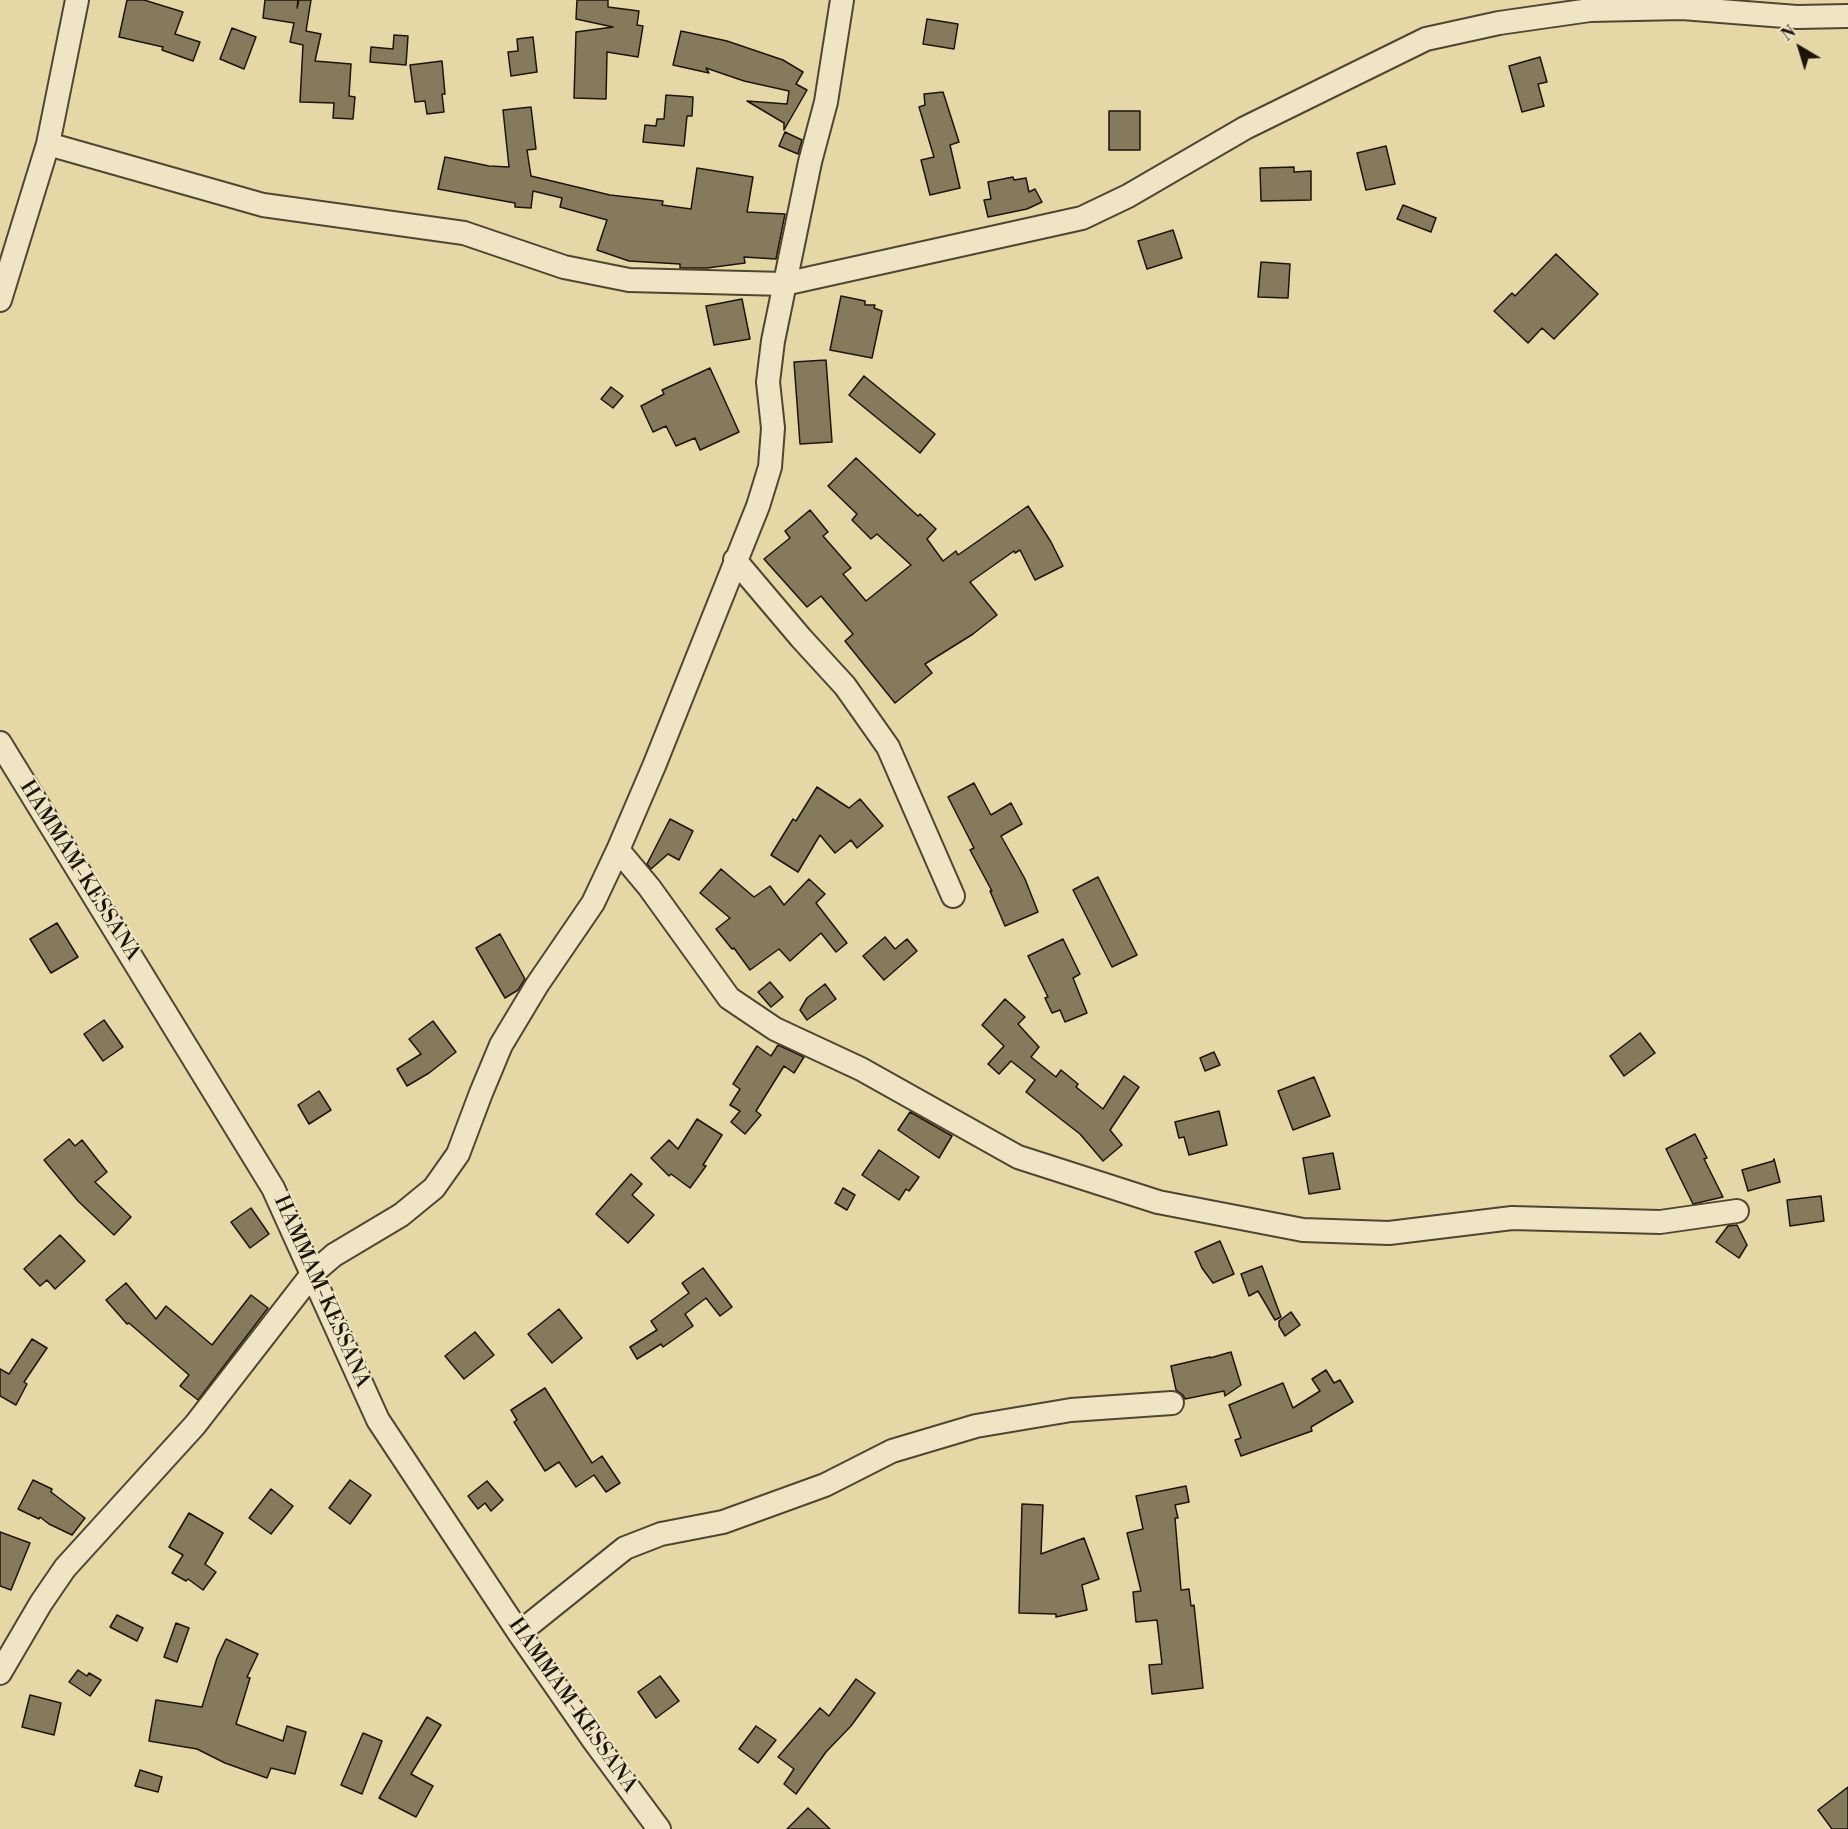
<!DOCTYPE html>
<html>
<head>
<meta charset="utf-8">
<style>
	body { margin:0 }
	#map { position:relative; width:1848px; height:1829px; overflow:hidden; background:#e6d7a6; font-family:"Libre Bodoni",serif }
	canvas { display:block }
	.north { position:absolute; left:1770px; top:18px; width:60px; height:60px; -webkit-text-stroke:4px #efe5c5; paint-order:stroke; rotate:322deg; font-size:16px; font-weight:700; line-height:24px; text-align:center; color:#1d150b }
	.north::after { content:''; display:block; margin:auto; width:21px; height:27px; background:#1d150b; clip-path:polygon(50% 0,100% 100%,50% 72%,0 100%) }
</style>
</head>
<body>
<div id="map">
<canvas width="1848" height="1829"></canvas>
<div class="north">N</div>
</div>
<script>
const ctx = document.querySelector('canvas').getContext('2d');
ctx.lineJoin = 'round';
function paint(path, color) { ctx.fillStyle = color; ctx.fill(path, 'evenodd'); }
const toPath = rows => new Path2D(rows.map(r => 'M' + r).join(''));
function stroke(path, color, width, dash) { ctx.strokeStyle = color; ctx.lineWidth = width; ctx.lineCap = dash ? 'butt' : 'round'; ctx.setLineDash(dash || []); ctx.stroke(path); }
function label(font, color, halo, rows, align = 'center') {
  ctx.font = font + ' "Libre Bodoni",serif'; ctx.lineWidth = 4.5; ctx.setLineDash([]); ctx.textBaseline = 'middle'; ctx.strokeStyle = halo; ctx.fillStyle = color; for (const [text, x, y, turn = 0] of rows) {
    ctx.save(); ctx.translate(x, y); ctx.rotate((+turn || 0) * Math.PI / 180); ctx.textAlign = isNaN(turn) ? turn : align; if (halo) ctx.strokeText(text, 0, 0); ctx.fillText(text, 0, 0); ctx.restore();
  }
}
const building = toPath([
	[127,0,144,0,183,12,175,34,200,42,193,61,162,50,163,47,119,37,127,0],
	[265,0,298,0,297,8,299,0,311,0,306,31,321,34,315,61,351,64,349,96,355,97,353,119,333,118,334,103,300,102,303,45,290,42,294,23,263,18,265,0],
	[577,0,608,0,608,7,639,11,637,25,643,26,638,57,607,52,606,99,574,98,576,32,613,27,576,19,577,0],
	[927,19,958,24,954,49,923,44,927,19],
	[232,28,256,37,244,69,220,59,232,28],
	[681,31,727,41,783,60,803,72,796,84,807,90,784,130,784,123,747,101,787,104,789,91,744,81,706,68,709,73,673,65,681,31],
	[394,35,408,36,406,65,370,62,371,47,393,49,394,35],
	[533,37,537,72,511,76,508,52,518,51,517,39,533,37],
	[1540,57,1547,82,1538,84,1544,106,1522,112,1509,66,1540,57],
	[442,61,445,94,442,94,444,112,427,114,425,101,415,102,410,65,442,61],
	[943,92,959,142,950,145,960,188,930,195,921,160,934,157,919,107,925,105,924,94,943,92],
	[666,95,693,97,692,116,687,116,684,146,643,142,645,125,656,126,657,119,664,119,666,95],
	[531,107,536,149,527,150,531,176,610,195,663,201,662,205,691,209,697,168,753,177,747,212,785,214,776,259,744,257,745,263,707,268,680,268,680,264,629,261,597,250,607,220,560,207,562,198,533,191,531,208,515,207,515,203,438,189,445,157,489,166,509,167,503,110,531,107],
	[1109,111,1140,111,1140,150,1109,150,1109,111],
	[785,132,802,140,798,154,779,146,785,132],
	[1386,146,1395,184,1366,190,1357,153,1386,146],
	[1294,167,1294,172,1311,171,1311,200,1261,201,1260,168,1294,167],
	[1013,177,1014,180,1026,178,1029,192,1035,189,1042,202,1027,209,988,217,984,200,991,199,988,182,1013,177],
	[1403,205,1436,218,1431,232,1397,219,1403,205],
	[1173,230,1182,258,1147,269,1138,241,1173,230],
	[1556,254,1598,294,1554,339,1542,328,1528,343,1494,311,1512,293,1515,296,1556,254],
	[1261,262,1290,264,1288,298,1258,297,1261,262],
	[841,296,865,301,865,305,875,305,874,308,882,311,872,358,830,350,841,296],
	[742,299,750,339,714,345,706,306,742,299],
	[826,360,832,442,800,444,794,362,826,360],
	[710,368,739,432,700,450,695,438,676,446,666,426,653,432,641,406,664,394,662,390,710,368],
	[864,376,935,434,920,453,849,395,864,376],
	[611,387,623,396,613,408,601,399,611,387],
	[856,458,907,506,918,516,920,514,936,529,927,539,943,561,956,551,958,555,1028,506,1051,542,1063,566,1035,580,1020,550,1015,553,1014,551,970,582,997,615,973,634,925,664,932,673,895,703,845,641,853,634,821,596,807,607,764,559,790,538,785,531,810,510,828,532,823,536,851,568,843,574,866,601,911,565,877,534,871,539,852,520,857,514,828,486,856,458],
	[974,783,991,815,1011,803,1022,824,1001,836,1025,879,1038,912,1005,926,990,891,992,891,970,850,974,848,948,797,974,783],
	[817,787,849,808,860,799,883,826,857,848,851,840,835,853,820,835,798,872,771,855,793,819,796,821,817,787],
	[670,819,693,831,679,860,668,854,651,869,647,864,670,819],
	[721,869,754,897,770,886,784,905,809,879,825,894,816,903,847,943,836,952,821,933,790,961,779,949,750,970,734,948,732,949,716,929,730,918,700,893,721,869],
	[1098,877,1137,955,1112,967,1073,890,1098,877],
	[57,923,78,957,51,973,30,939,57,923],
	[500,934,525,979,518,990,505,998,476,948,500,934],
	[885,937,895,949,907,939,917,951,884,980,863,956,885,937],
	[1063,939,1080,974,1073,978,1087,1013,1065,1022,1060,1010,1052,1013,1045,998,1048,997,1028,956,1063,939],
	[770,982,783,997,771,1007,758,992,770,982],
	[825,984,836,999,807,1020,800,1010,807,998,825,984],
	[1005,999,1025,1017,1018,1024,1039,1047,1031,1057,1056,1077,1061,1070,1078,1084,1076,1087,1103,1109,1124,1076,1139,1087,1110,1130,1122,1145,1103,1161,1080,1134,1026,1092,1035,1080,1011,1061,999,1074,988,1064,1004,1046,982,1025,1005,999],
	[104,1020,123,1047,103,1061,84,1034,104,1020],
	[433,1021,456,1052,429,1073,407,1086,397,1069,421,1054,409,1039,433,1021],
	[1640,1033,1655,1053,1624,1076,1610,1056,1640,1033],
	[778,1045,804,1057,794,1073,784,1066,756,1111,761,1115,745,1134,731,1122,740,1111,730,1105,740,1089,733,1084,757,1046,771,1056,778,1045],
	[1214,1052,1220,1065,1205,1071,1200,1058,1214,1052],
	[1314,1077,1330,1116,1293,1130,1278,1091,1314,1077],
	[319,1091,331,1110,309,1124,298,1105,319,1091],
	[1219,1111,1227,1145,1189,1155,1184,1137,1179,1138,1175,1122,1219,1111],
	[910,1112,952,1136,939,1158,898,1130,910,1112],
	[697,1119,722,1135,703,1165,706,1166,690,1188,671,1174,669,1176,651,1158,669,1140,678,1149,697,1119],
	[1695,1134,1707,1158,1704,1159,1723,1197,1693,1204,1666,1149,1695,1134],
	[69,1139,75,1146,82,1140,107,1172,95,1182,131,1217,114,1235,78,1201,44,1160,69,1139],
	[879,1150,919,1177,909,1191,906,1189,899,1200,862,1175,879,1150],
	[1333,1153,1340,1189,1309,1194,1303,1158,1333,1153],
	[1774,1159,1780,1182,1748,1191,1742,1170,1773,1161,1774,1159],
	[631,1174,642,1184,632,1195,654,1215,628,1243,596,1214,631,1174],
	[843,1188,855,1195,847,1210,835,1203,843,1188],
	[1821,1196,1824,1221,1790,1226,1787,1200,1821,1196],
	[251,1208,269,1234,250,1248,231,1222,251,1208],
	[1737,1225,1747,1245,1739,1258,1716,1242,1728,1226,1737,1225],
	[60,1235,85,1261,55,1289,47,1280,40,1286,24,1269,60,1235],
	[1220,1241,1234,1274,1213,1283,1202,1268,1195,1252,1220,1241],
	[1262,1266,1281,1317,1275,1320,1258,1291,1249,1296,1241,1274,1262,1266],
	[703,1268,732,1307,720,1316,706,1298,685,1314,693,1326,663,1347,661,1344,637,1359,630,1347,657,1330,651,1321,689,1293,682,1283,703,1268],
	[126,1283,156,1319,166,1306,212,1345,251,1295,268,1308,198,1400,180,1386,189,1375,129,1323,127,1324,106,1300,126,1283],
	[559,1309,582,1338,552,1363,528,1334,559,1309],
	[1291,1312,1300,1325,1285,1336,1279,1326,1279,1321,1291,1312],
	[475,1332,494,1355,464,1379,445,1356,475,1332],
	[32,1339,47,1348,24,1382,27,1384,16,1405,0,1396,0,1369,9,1374,32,1339],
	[1231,1352,1241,1385,1225,1396,1224,1391,1185,1399,1183,1395,1176,1390,1171,1366,1210,1357,1210,1358,1231,1352],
	[1326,1370,1334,1383,1340,1380,1353,1402,1311,1427,1312,1431,1241,1456,1235,1440,1241,1438,1229,1405,1283,1383,1293,1408,1320,1391,1312,1379,1326,1370],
	[545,1388,592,1463,602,1456,620,1483,606,1492,594,1475,576,1487,559,1462,545,1471,514,1422,517,1420,511,1410,545,1388],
	[33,1480,52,1489,51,1492,85,1518,72,1535,49,1524,40,1517,39,1519,18,1509,33,1480],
	[350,1480,371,1495,350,1524,329,1508,350,1480],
	[487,1481,503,1500,491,1511,485,1503,478,1509,468,1496,487,1481],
	[1186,1486,1189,1502,1175,1505,1178,1518,1175,1518,1181,1590,1189,1589,1191,1606,1194,1605,1203,1688,1152,1694,1149,1665,1162,1664,1157,1620,1136,1622,1133,1592,1141,1591,1127,1533,1143,1529,1136,1496,1186,1486],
	[271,1489,293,1506,271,1534,249,1518,271,1489],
	[1022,1504,1043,1505,1041,1554,1084,1538,1099,1579,1082,1585,1087,1610,1056,1617,1056,1614,1019,1613,1022,1504],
	[189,1513,223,1533,205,1564,216,1572,203,1590,188,1579,186,1581,172,1573,183,1555,169,1547,189,1513],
	[0,1532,30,1543,11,1590,0,1586,0,1532],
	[117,1615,143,1628,137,1641,110,1627,117,1615],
	[176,1623,189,1628,177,1662,164,1657,176,1623],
	[226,1639,258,1654,247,1677,250,1678,236,1724,283,1741,287,1726,306,1732,295,1774,271,1768,267,1778,225,1763,197,1749,149,1741,156,1700,202,1707,217,1658,226,1639],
	[78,1670,87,1676,89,1673,101,1680,90,1696,69,1682,78,1670],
	[660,1676,679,1701,656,1718,638,1692,660,1676],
	[856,1679,875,1693,851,1726,826,1752,796,1794,784,1784,794,1769,778,1757,820,1708,829,1716,856,1679],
	[30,1695,61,1703,54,1735,22,1727,30,1695],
	[427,1717,441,1725,411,1774,433,1786,416,1817,379,1798,427,1717],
	[756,1726,776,1740,758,1763,739,1749,756,1726],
	[363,1733,382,1741,362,1794,341,1785,363,1733],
	[140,1770,162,1777,158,1792,135,1786,140,1770],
	[1848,1787,1848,1829,1832,1829,1818,1810,1848,1787],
	[808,1808,830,1829,787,1829,808,1808]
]);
paint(building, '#867a5c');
stroke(building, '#1d150b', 1.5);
const minor = toPath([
	[48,144,263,205,464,233,564,267,629,280,784,284,1082,218,1128,196,1245,128,1426,39,1499,23,1590,10,1682,8,1797,17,1848,16],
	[0,300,48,144,77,0],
	[735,560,801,638,845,686,888,747,953,896],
	[0,743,273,1188,378,1420,519,1633,594,1741,659,1829],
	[618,850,649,887,729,998,775,1029,861,1069,1018,1157,1158,1202,1303,1230,1389,1233,1512,1218,1660,1222,1737,1211],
	[519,1633,625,1548,661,1534,723,1522,825,1485,892,1451,976,1426,1071,1410,1172,1403],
	[0,1673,41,1603,65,1568,195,1425,313,1273,334,1255,401,1215,434,1188,458,1154,481,1093,501,1045,537,985,593,903,618,850,654,766,758,506,770,467,773,428,768,382,773,341,810,162,826,102,842,0]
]);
stroke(minor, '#4f4632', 26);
stroke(minor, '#efe5c5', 22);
label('21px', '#1d150b', '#efe5c5', [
	["HAMMAM-KESSANA",79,871,58],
	["HAMMAM-KESSANA",321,1292,66],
	["HAMMAM-KESSANA",572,1706,55]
]);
</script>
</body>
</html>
